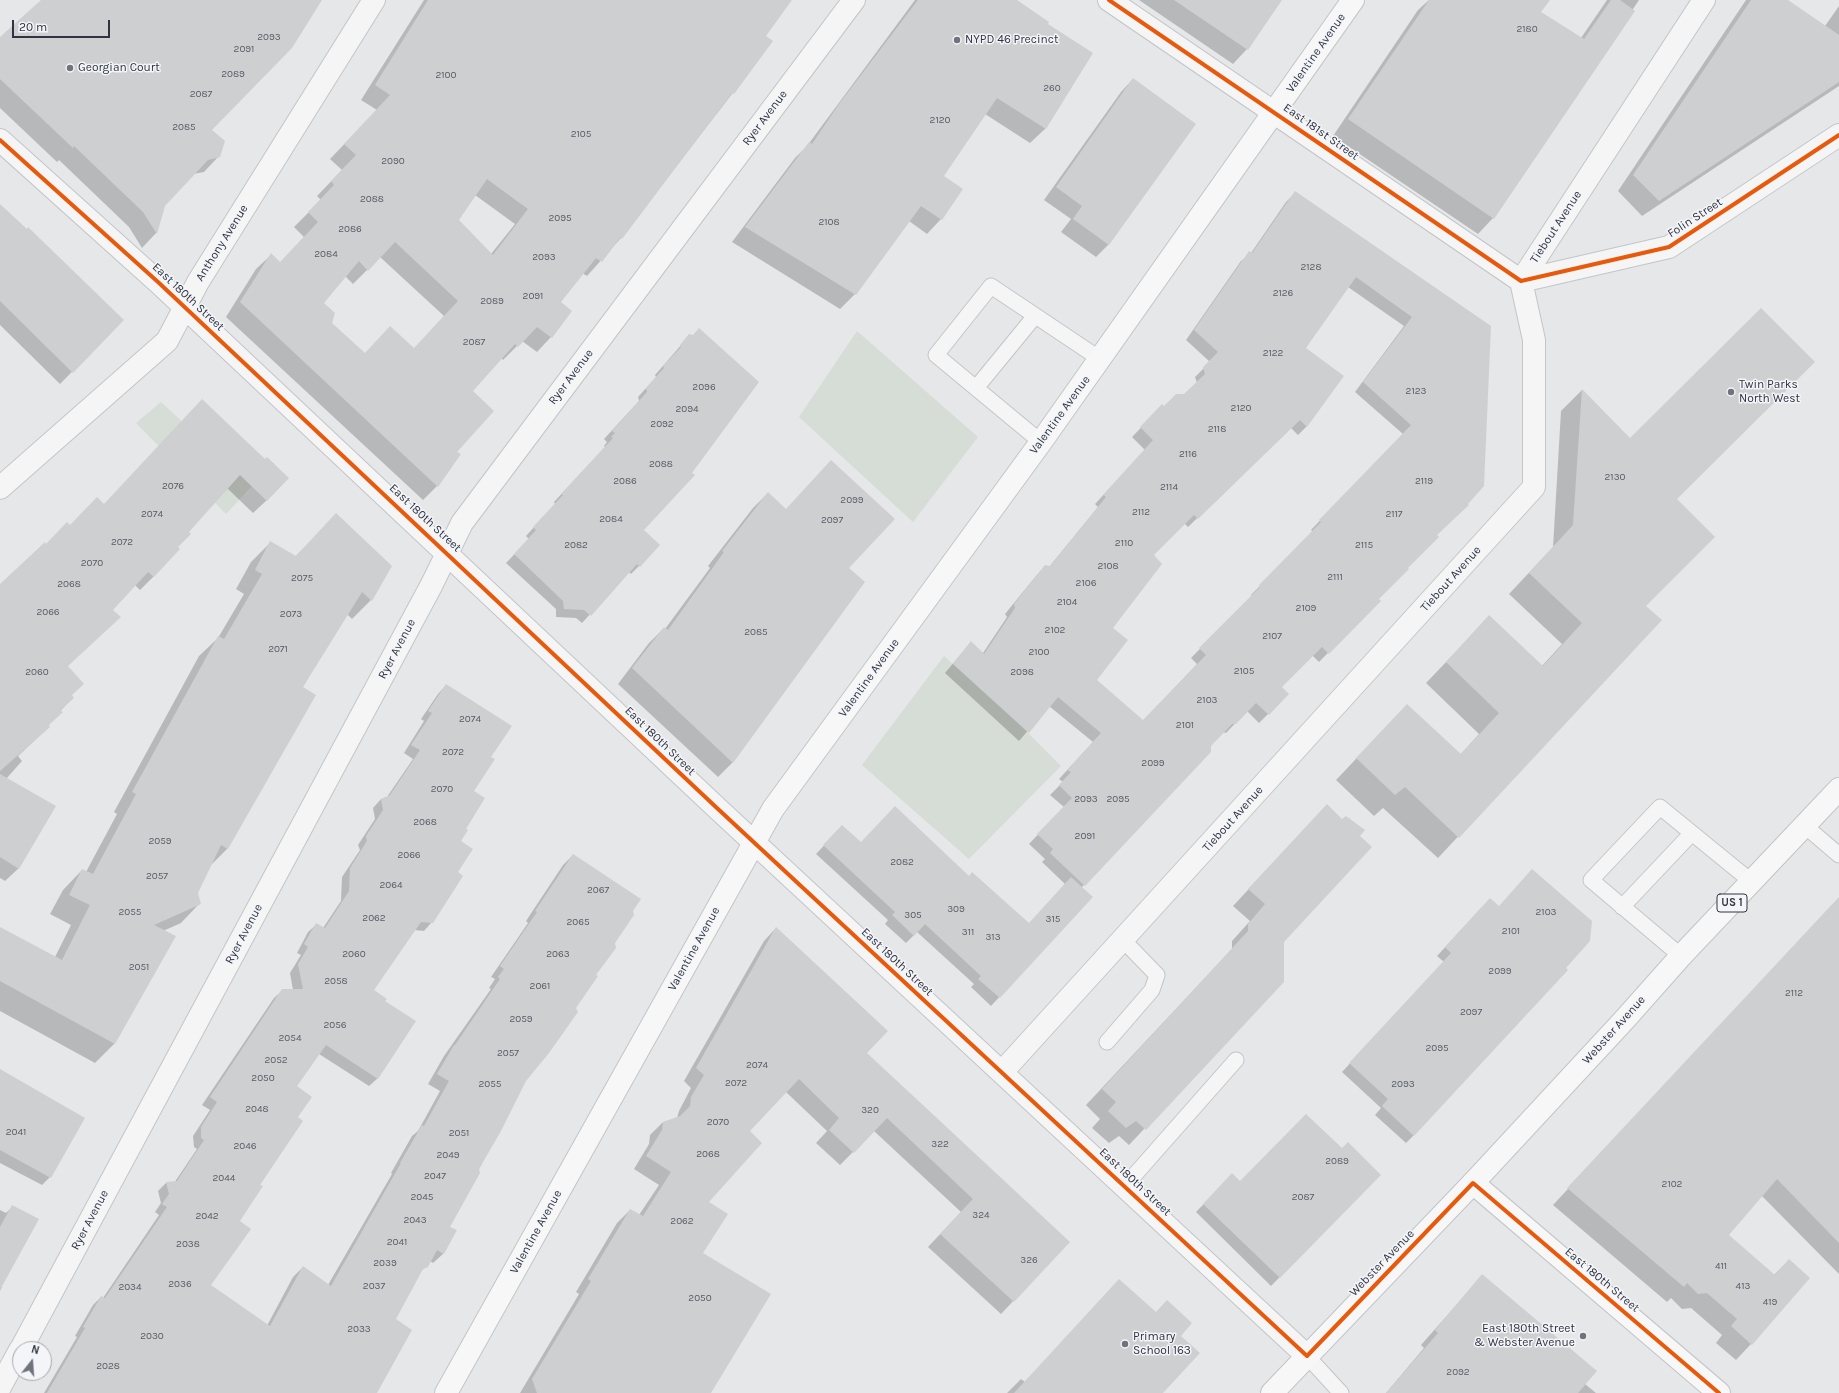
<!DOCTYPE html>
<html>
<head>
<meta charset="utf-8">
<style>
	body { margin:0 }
	#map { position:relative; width:1839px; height:1393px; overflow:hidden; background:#e5e7e9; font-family:Karla,sans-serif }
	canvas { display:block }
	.north { position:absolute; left:12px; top:1341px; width:40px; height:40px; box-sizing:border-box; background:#f4f5f8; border:1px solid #a5a8af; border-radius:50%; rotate:17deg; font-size:11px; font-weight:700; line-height:16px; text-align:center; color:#2e3441 }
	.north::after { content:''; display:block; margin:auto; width:14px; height:18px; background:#6e737c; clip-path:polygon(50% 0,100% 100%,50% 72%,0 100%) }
	.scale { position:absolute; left:12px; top:20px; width:98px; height:18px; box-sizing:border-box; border:2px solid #2e3441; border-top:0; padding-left:5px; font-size:12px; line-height:14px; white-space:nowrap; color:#2e3441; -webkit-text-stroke:3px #f4f5f8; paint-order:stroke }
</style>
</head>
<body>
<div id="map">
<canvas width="1839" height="1393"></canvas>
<div class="north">N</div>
<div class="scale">20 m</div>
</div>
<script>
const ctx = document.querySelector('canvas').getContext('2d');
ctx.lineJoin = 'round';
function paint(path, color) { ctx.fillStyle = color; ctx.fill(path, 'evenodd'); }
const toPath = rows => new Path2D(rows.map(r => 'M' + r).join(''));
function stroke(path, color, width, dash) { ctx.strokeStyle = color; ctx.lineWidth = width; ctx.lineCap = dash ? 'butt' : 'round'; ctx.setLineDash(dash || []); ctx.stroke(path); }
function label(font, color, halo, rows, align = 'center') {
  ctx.font = font + ' Karla,sans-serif'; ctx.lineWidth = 3; ctx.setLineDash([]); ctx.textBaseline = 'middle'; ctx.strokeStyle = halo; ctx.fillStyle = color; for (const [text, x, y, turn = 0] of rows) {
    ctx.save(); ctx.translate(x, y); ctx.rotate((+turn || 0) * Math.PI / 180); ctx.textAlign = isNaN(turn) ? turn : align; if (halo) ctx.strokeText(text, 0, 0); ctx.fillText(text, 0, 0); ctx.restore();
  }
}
paint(toPath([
	[857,331,978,437,913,522,799,417],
	[161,402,252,486,226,514,136,423],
	[944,656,1022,727,1061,766,969,859,862,765]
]), '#d6dcd6');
paint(toPath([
	[43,0,321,0,211,130,219,156,204,172,193,174,164,206,156,233,142,248,129,227,59,160,57,162,0,108,0,38],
	[424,0,791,0,764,36,772,42,621,238,587,276,582,273,560,302,571,311,551,337,537,352,522,341,503,360,501,358,471,391,456,452,459,455,437,486,423,500,226,317,256,269,271,255,280,263,304,237,294,227,321,200,317,196,342,170,330,159,377,110,361,100],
	[475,195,515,224,491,254,458,220],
	[380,257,444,316,414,349,364,354,331,324,322,303,345,276,353,284],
	[915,0,1015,0,1046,25,1092,53,1045,129,1030,143,985,114,943,176,941,219,927,234,909,221,855,294,840,309,732,242,795,158,807,146],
	[1139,0,1281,0,1247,49,1233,64],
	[1429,0,1548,0,1540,12,1581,38,1607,0,1639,0,1493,218,1478,234,1333,136,1418,10],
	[1746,0,1786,0,1825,26,1839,6,1839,86,1642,216,1618,191],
	[1133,79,1195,124,1108,245,1096,257,1061,232,1071,219,1044,200,1121,92],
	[1295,193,1490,327,1436,535,1378,599,1379,601,1319,662,1312,655,1280,687,1268,714,1259,723,1247,711,1226,733,1223,732,1210,746,1210,752,1081,888,1092,897,991,1006,971,987,974,984,917,932,906,943,885,924,888,920,816,854,835,834,969,877,1029,924,1065,884,1042,862,1045,859,1029,844,1064,807,1050,795,1063,782,1059,779,1093,742,1049,706,1019,741,945,673,971,642,983,653,1007,617,1005,614,1036,576,1045,566,1049,567,1098,507,1095,504,1145,450,1132,437,1162,406,1164,407,1184,395,1197,383,1195,377,1210,362,1186,340,1241,261,1251,253,1286,202],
	[1348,287,1404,326,1355,392,1403,434,1311,530,1313,532,1251,595,1252,596,1191,658,1197,664,1143,721,1095,680,1112,628,1152,555,1184,523,1188,527,1291,428,1298,435,1307,426,1305,348],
	[0,286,123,320,60,384,0,325],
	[689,336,642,530,639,566,631,574,629,572,582,623,576,618,556,617,556,609,506,563,529,539,526,536,555,504,554,502,605,447,604,446,607,442,604,439,639,401,638,397,656,377,655,375],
	[1582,390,1630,439,1676,499,1644,606,1660,621,1438,858,1383,808,1374,816,1336,780,1407,705,1460,755,1479,734,1426,683,1489,617,1542,666,1562,644,1509,594,1553,547,1561,411],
	[189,414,267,500,253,513,227,488,187,532,177,547,178,549,153,577,140,590,135,585,112,610,67,666,71,696,73,698,60,711,48,726,49,727,18,756,22,761,6,779,19,868,5,881,0,878,0,586,46,545,70,526,104,505],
	[768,493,733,762,718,777,618,684,649,643,664,628,665,629,710,568,708,566,753,508],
	[336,515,371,600,352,619,347,614,302,688,314,695,227,849,210,866,196,893,200,903,181,923,163,931,174,936,114,1044,95,1063,0,1011,0,928,55,957,71,925,50,914,63,890,82,870,86,872,117,814,114,812,199,656,218,638,244,594,236,589,251,562,270,543,295,557],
	[446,685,490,757,473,791,464,829,460,841,456,872,432,922,424,931,414,930,373,991,384,1002,378,1078,369,1086,319,1054,296,1087,297,1117,238,1221,209,1286,177,1393,44,1393,77,1337,75,1336,93,1305,101,1297,103,1298,159,1215,155,1212,161,1203,158,1191,166,1183,174,1183,197,1149,194,1147,193,1136,210,1110,202,1105,274,998,283,990,293,990,290,973,301,955,297,953,308,932,317,924,323,928,341,901,342,877,360,850,358,845,375,819,373,808,381,799,387,797,413,759,404,753,424,721,421,719,438,694],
	[1311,822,1283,941,1283,981,1129,1145,1119,1136,1109,1143,1092,1128,1100,1119,1086,1105,1232,949,1232,941,1250,921,1233,906],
	[573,855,594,975,525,1080,449,1227,443,1254,433,1263,430,1261,418,1275,395,1319,376,1393,231,1393,293,1277,303,1267,328,1285,392,1174,391,1173,412,1136,418,1131,440,1091,428,1084,444,1056,491,989,489,988,495,979,491,977,528,923,526,921,563,865],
	[1832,905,1839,911,1839,1274,1761,1195,1727,1235,1774,1275,1789,1260,1751,1344,1736,1360,1716,1343,1722,1335,1691,1308,1682,1309,1671,1298,1667,1302,1553,1205],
	[1482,907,1414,1135,1406,1143,1375,1115,1381,1108,1342,1072,1444,962,1437,956],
	[776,928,866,1053,1069,1242,1001,1314,928,1247,961,1212,874,1131,840,1165,816,1143,827,1131,786,1092,748,1131,708,1202,702,1253,710,1393,520,1393,579,1294,576,1292,617,1223,630,1210,639,1215,659,1185,634,1169,649,1144,650,1135,663,1122,677,1118,679,1111,691,1088,684,1081,764,941],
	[0,1070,50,1177,42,1185,0,1163],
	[1342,1149,1380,1175,1271,1286,1196,1212,1232,1175,1240,1183],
	[13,1206,0,1287,2,1287,0,1291,0,1210,6,1213],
	[1482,1276,1585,1384,1596,1393,1386,1393,1424,1348,1421,1345],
	[1179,1336,1162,1393,1007,1393,1021,1379,1025,1382]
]), '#0003');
paint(toPath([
	[41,0,322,0,292,48,212,130,225,141,220,157,208,160,165,206,157,234,143,212,74,146,73,148,0,79,0,37],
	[428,0,792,0,766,36,773,41,734,94,732,93,622,239,620,238,602,262,596,258,561,302,572,311,552,338,537,327,518,347,515,344,473,391,494,411,457,452,461,454,438,487,240,302,271,253,280,262,318,222,308,212,334,185,331,181,356,155,344,144,390,95,375,85],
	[487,179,528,209,493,255,459,220],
	[395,242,458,301,414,348,390,326,365,353,332,323,335,313,324,303,359,261,368,271],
	[918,0,1017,0,1049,22,1048,24,1093,53,1046,129,997,98,944,176,963,189,942,220,921,206,856,295,745,227,809,142,812,144,839,104],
	[1174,0,1282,0,1248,50],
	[1429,0,1550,0,1541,12,1584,39,1611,0,1620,0,1635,11,1494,219,1348,119],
	[1751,0,1788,0,1839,35,1839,82,1659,201,1633,175],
	[1133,78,1196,124,1109,245,1073,219,1082,206,1056,187],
	[1295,191,1491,326,1484,486,1468,504,1469,505,1437,535,1439,537,1408,568,1409,569,1379,599,1381,601,1329,654,1322,647,1282,687,1289,694,1269,715,1256,703,1236,724,1232,724,1211,746,1211,752,1085,886,1050,853,1053,849,1037,834,1072,798,1059,785,1071,772,1067,770,1101,733,1058,697,1029,733,953,664,971,641,984,654,1015,608,1014,604,1032,581,1045,565,1050,566,1106,497,1103,495,1153,440,1140,427,1162,404,1164,406,1176,394,1184,394,1205,374,1203,367,1218,352,1194,330,1249,251,1252,253],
	[1356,277,1412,317,1363,382,1411,425,1319,520,1321,522,1259,585,1260,587,1199,648,1206,655,1143,720,1097,680,1128,640,1113,628,1162,564,1154,555,1194,515,1198,519,1300,420,1307,427,1344,376,1306,348],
	[0,204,27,229,28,227,124,320,73,373,0,301],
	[1761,308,1815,362,1677,499,1715,537,1646,606,1662,620,1459,838,1405,787,1395,795,1356,758,1407,704,1461,754,1499,713,1446,662,1489,615,1543,666,1582,623,1529,573,1573,525,1582,389,1630,438],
	[699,328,759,382,692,473,695,475,644,530,660,545,640,567,637,564,591,616,584,610,564,609,563,601,514,554,536,530,533,527,563,495,561,494,613,438,611,437,615,433,612,431,647,392,646,388,664,368,663,366,681,347,680,345,689,334,693,335],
	[202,399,265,459,267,457,289,478,267,501,240,475,189,532,191,534,178,547,180,549,154,577,148,572,113,610,121,617,68,666,84,684,72,695,74,698,60,710,63,712,49,725,50,727,0,771,0,584,45,542,46,544,67,522,70,525,97,497,104,504],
	[831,460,895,519,849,568,865,582,733,763,632,668,664,627,668,630,724,552,722,551,768,492,786,509],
	[336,513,392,566,372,601,362,592,303,687,316,695,228,849,221,845,198,893,201,904,154,925,176,936,115,1044,0,981,0,927,62,960,90,905,69,895,82,869,93,874,136,794,132,792,218,636,224,639,262,574,255,570,270,541,296,556],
	[446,684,512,726,491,757,495,759,474,791,485,798,466,829,468,830,461,841,473,849,458,872,463,876,433,923,421,922,374,990,387,999,385,1001,416,1021,378,1079,326,1045,297,1086,312,1097,298,1117,303,1121,260,1185,263,1186,240,1221,251,1229,211,1285,270,1326,303,1266,331,1286,401,1163,400,1163,422,1125,424,1126,449,1081,437,1074,454,1045,455,1045,500,979,498,977,504,969,500,966,537,912,535,911,573,854,641,899,633,911,634,915,615,943,616,948,596,975,598,976,576,1008,578,1012,549,1053,526,1081,501,1131,479,1169,480,1173,450,1227,457,1230,444,1254,437,1250,428,1267,423,1269,396,1319,412,1330,377,1393,47,1393,85,1328,83,1327,101,1296,105,1298,167,1207,162,1204,169,1194,166,1182,177,1181,204,1140,201,1138,201,1127,217,1102,210,1097,282,989,303,989,298,964,308,947,304,944,316,923,325,928,349,891,350,868,367,841,366,836,383,810,381,799,390,795,420,750,411,745,432,713,428,711],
	[0,774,56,806,19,869,0,857],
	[1327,804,1342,819,1346,816,1365,830,1360,836,1372,847,1284,942,1284,982,1146,1130,1136,1121,1126,1128,1108,1111,1116,1102,1102,1089,1248,931,1248,924,1265,904,1248,889],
	[895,806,969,876,972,872,1029,923,1071,877,1093,897,1000,998,978,979,981,976,925,924,914,936,892,915,895,912,823,845,842,825,861,842],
	[1532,869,1592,921,1590,941,1566,968,1568,970,1414,1136,1382,1106,1388,1099,1349,1063,1451,953,1445,947,1490,898,1499,906],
	[1839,897,1839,1243,1777,1179,1729,1235,1775,1275,1789,1259,1810,1278,1752,1345,1731,1326,1737,1319,1707,1293,1698,1294,1687,1283,1684,1287,1567,1188],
	[776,927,888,1031,867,1053,1070,1242,1014,1302,940,1234,973,1199,887,1118,854,1153,829,1130,839,1118,799,1079,750,1131,762,1143,709,1202,728,1214,703,1253,771,1294,711,1393,537,1393,532,1379,591,1281,588,1279,630,1209,643,1216,671,1172,646,1156,662,1130,663,1122,680,1116,690,1106,691,1097,704,1075,696,1068],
	[0,1069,85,1118,51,1178,0,1150],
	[1306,1114,1342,1148,1348,1142,1381,1175,1280,1278,1203,1204,1232,1173,1240,1181],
	[12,1205,39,1219,0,1290,0,1227],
	[1482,1274,1597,1371,1578,1393,1386,1393,1438,1333,1435,1330],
	[1119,1279,1156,1312,1167,1300,1192,1323,1181,1336,1200,1353,1163,1393,1014,1393]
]), '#cecfd1');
const lane = toPath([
	[976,388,1035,316],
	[1041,442,936,355,991,286,1100,359],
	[1805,826,1839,855],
	[1622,907,1691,834],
	[1681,956,1591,880,1660,807,1752,882],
	[1107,1042,1152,990,1157,975,1123,940],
	[1124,1187,1236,1060],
	[1307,1356,1341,1393]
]);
const street = toPath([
	[1109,0,1521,281,1669,247,1839,135],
	[0,140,158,282,718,809,1307,1356],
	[0,488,167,341,198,282,374,0],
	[1002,1072,1534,487,1534,340,1521,281,1704,0],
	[21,1349,431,586,462,523,854,0],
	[0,1387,20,1350]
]);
const secondary = toPath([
	[1473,1183,1719,1393],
	[446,1393,773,809,1041,442,1353,0]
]);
const primary = toPath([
	[1272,1393,1473,1183,1626,1018,1681,956,1839,789]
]);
stroke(lane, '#c3c5c7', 17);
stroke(street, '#c3c5c7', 24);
stroke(secondary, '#c3c5c7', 24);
stroke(primary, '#c2c4c7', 24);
stroke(lane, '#f5f5f6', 15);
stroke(street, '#f5f5f6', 22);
stroke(secondary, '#f7f7f8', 22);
stroke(primary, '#f7f7f8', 22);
stroke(toPath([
	[1109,0,1521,281,1669,247,1839,135],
	[0,140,158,282,718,809,1307,1356,1473,1183,1719,1393]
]), '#e8590c', 4);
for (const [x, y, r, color] of [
	[957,40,4,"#6e737c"],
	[70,68,4,"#6e737c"],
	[1731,392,4,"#6e737c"],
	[1583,1336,4,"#6e737c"],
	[1125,1344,4,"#6e737c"]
]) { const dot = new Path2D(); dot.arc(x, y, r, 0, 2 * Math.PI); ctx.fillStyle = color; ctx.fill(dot); stroke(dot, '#f4f5f8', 1.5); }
label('10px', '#575c66', null, [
	["2180",1527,29],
	["2093",269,37],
	["2091",244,49],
	["2089",233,74],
	["2100",446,75],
	["260",1052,88],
	["2087",201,94],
	["2120",940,120],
	["2085",184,127],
	["2105",581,134],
	["2090",393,161],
	["2088",372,199],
	["2095",560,218],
	["2108",829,222],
	["2086",350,229],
	["2084",326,254],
	["2093",544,257],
	["2128",1311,267],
	["2126",1283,293],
	["2091",533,296],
	["2089",492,301],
	["2087",474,342],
	["2122",1273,353],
	["2096",704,387],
	["2123",1416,391],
	["2120",1241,408],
	["2094",687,409],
	["2092",662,424],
	["2118",1217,429],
	["2116",1188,454],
	["2088",661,464],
	["2130",1615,477],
	["2086",625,481],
	["2119",1424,481],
	["2076",173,486],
	["2114",1169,487],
	["2099",852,500],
	["2112",1141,512],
	["2074",152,514],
	["2117",1394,514],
	["2084",611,519],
	["2097",832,520],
	["2072",122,542],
	["2110",1124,543],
	["2082",576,545],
	["2115",1364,545],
	["2070",92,563],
	["2108",1108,566],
	["2111",1335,577],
	["2075",302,578],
	["2106",1086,583],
	["2068",69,584],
	["2104",1067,602],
	["2109",1306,608],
	["2066",48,612],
	["2073",291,614],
	["2102",1055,630],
	["2085",756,632],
	["2107",1272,636],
	["2071",278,649],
	["2100",1039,652],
	["2105",1244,671],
	["2060",37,672],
	["2098",1022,672],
	["2103",1207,700],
	["2074",470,719],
	["2101",1185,725],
	["2072",453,752],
	["2099",1153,763],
	["2070",442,789],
	["2093",1086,799],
	["2095",1118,799],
	["2068",425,822],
	["2091",1085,836],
	["2059",160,841],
	["2066",409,855],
	["2082",902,862],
	["2057",157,876],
	["2064",391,885],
	["2067",598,890],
	["309",956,909],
	["2055",130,912],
	["2103",1546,912],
	["305",913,915],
	["2062",374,918],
	["315",1053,919],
	["2065",578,922],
	["2101",1511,931],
	["311",968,932],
	["313",993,937],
	["2060",354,954],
	["2063",558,954],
	["2051",139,967],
	["2099",1500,971],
	["2058",336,981],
	["2061",540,986],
	["2112",1794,993],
	["2097",1471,1012],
	["2059",521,1019],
	["2056",335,1025],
	["2054",290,1038],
	["2095",1437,1048],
	["2057",508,1053],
	["2052",276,1060],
	["2074",757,1065],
	["2050",263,1078],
	["2072",736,1083],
	["2055",490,1084],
	["2093",1403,1084],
	["2048",257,1109],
	["320",870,1110],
	["2070",718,1122],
	["2041",16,1132],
	["2051",459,1133],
	["322",940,1144],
	["2046",245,1146],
	["2068",708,1154],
	["2049",448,1155],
	["2089",1337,1161],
	["2047",435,1176],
	["2044",224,1178],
	["2102",1672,1184],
	["2045",422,1197],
	["2087",1303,1197],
	["324",981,1215],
	["2042",207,1216],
	["2043",415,1220],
	["2062",682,1221],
	["2041",397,1242],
	["2038",188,1244],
	["326",1029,1260],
	["2039",385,1263],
	["411",1721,1266],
	["2036",180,1284],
	["2037",374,1286],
	["413",1743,1286],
	["2034",130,1287],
	["2050",700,1298],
	["419",1770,1302],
	["2033",359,1329],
	["2030",152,1336],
	["2028",108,1366],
	["2092",1458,1372]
]);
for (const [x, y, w] of [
	[1732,903,30]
]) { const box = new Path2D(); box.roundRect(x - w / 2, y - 9, w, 18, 3); ctx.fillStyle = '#f4f5f8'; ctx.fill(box); stroke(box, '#2e3441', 1); }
label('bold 11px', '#2e3441', null, [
	["US 1",1732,903]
]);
label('12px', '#2e3441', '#f4f5f8', [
	["NYPD 46 Precinct",965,40],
	["Georgian Court",78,68],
	["Twin Parks",1739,385],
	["North West",1739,399],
	["East 180th Street",1575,1329,"right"],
	["& Webster Avenue",1575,1343,"right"],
	["Primary",1133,1337],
	["School 163",1133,1351]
], 'left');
label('12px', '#2e3441', '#f4f5f8', [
	["Valentine Avenue",1316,53,-55],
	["Ryer Avenue",765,118,-53],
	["East 181st Street",1321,132,35],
	["Folin Street",1695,218,-33],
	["Tiebout Avenue",1556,227,-57],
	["Anthony Avenue",222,243,-58],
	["East 180th Street",188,297,43],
	["Ryer Avenue",571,377,-53],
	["Valentine Avenue",1060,415,-54],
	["East 180th Street",425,518,43],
	["Tiebout Avenue",1451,579,-48],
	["Ryer Avenue",397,649,-62],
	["Valentine Avenue",869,678,-54],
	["East 180th Street",660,741,44],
	["Tiebout Avenue",1233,819,-48],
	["Ryer Avenue",244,934,-62],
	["Valentine Avenue",694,949,-61],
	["East 180th Street",897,962,43],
	["Webster Avenue",1614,1030,-48],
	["East 180th Street",1135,1182,43],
	["Ryer Avenue",90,1220,-62],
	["Valentine Avenue",536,1232,-61],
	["Webster Avenue",1382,1263,-46],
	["East 180th Street",1602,1280,40]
]);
</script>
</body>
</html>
